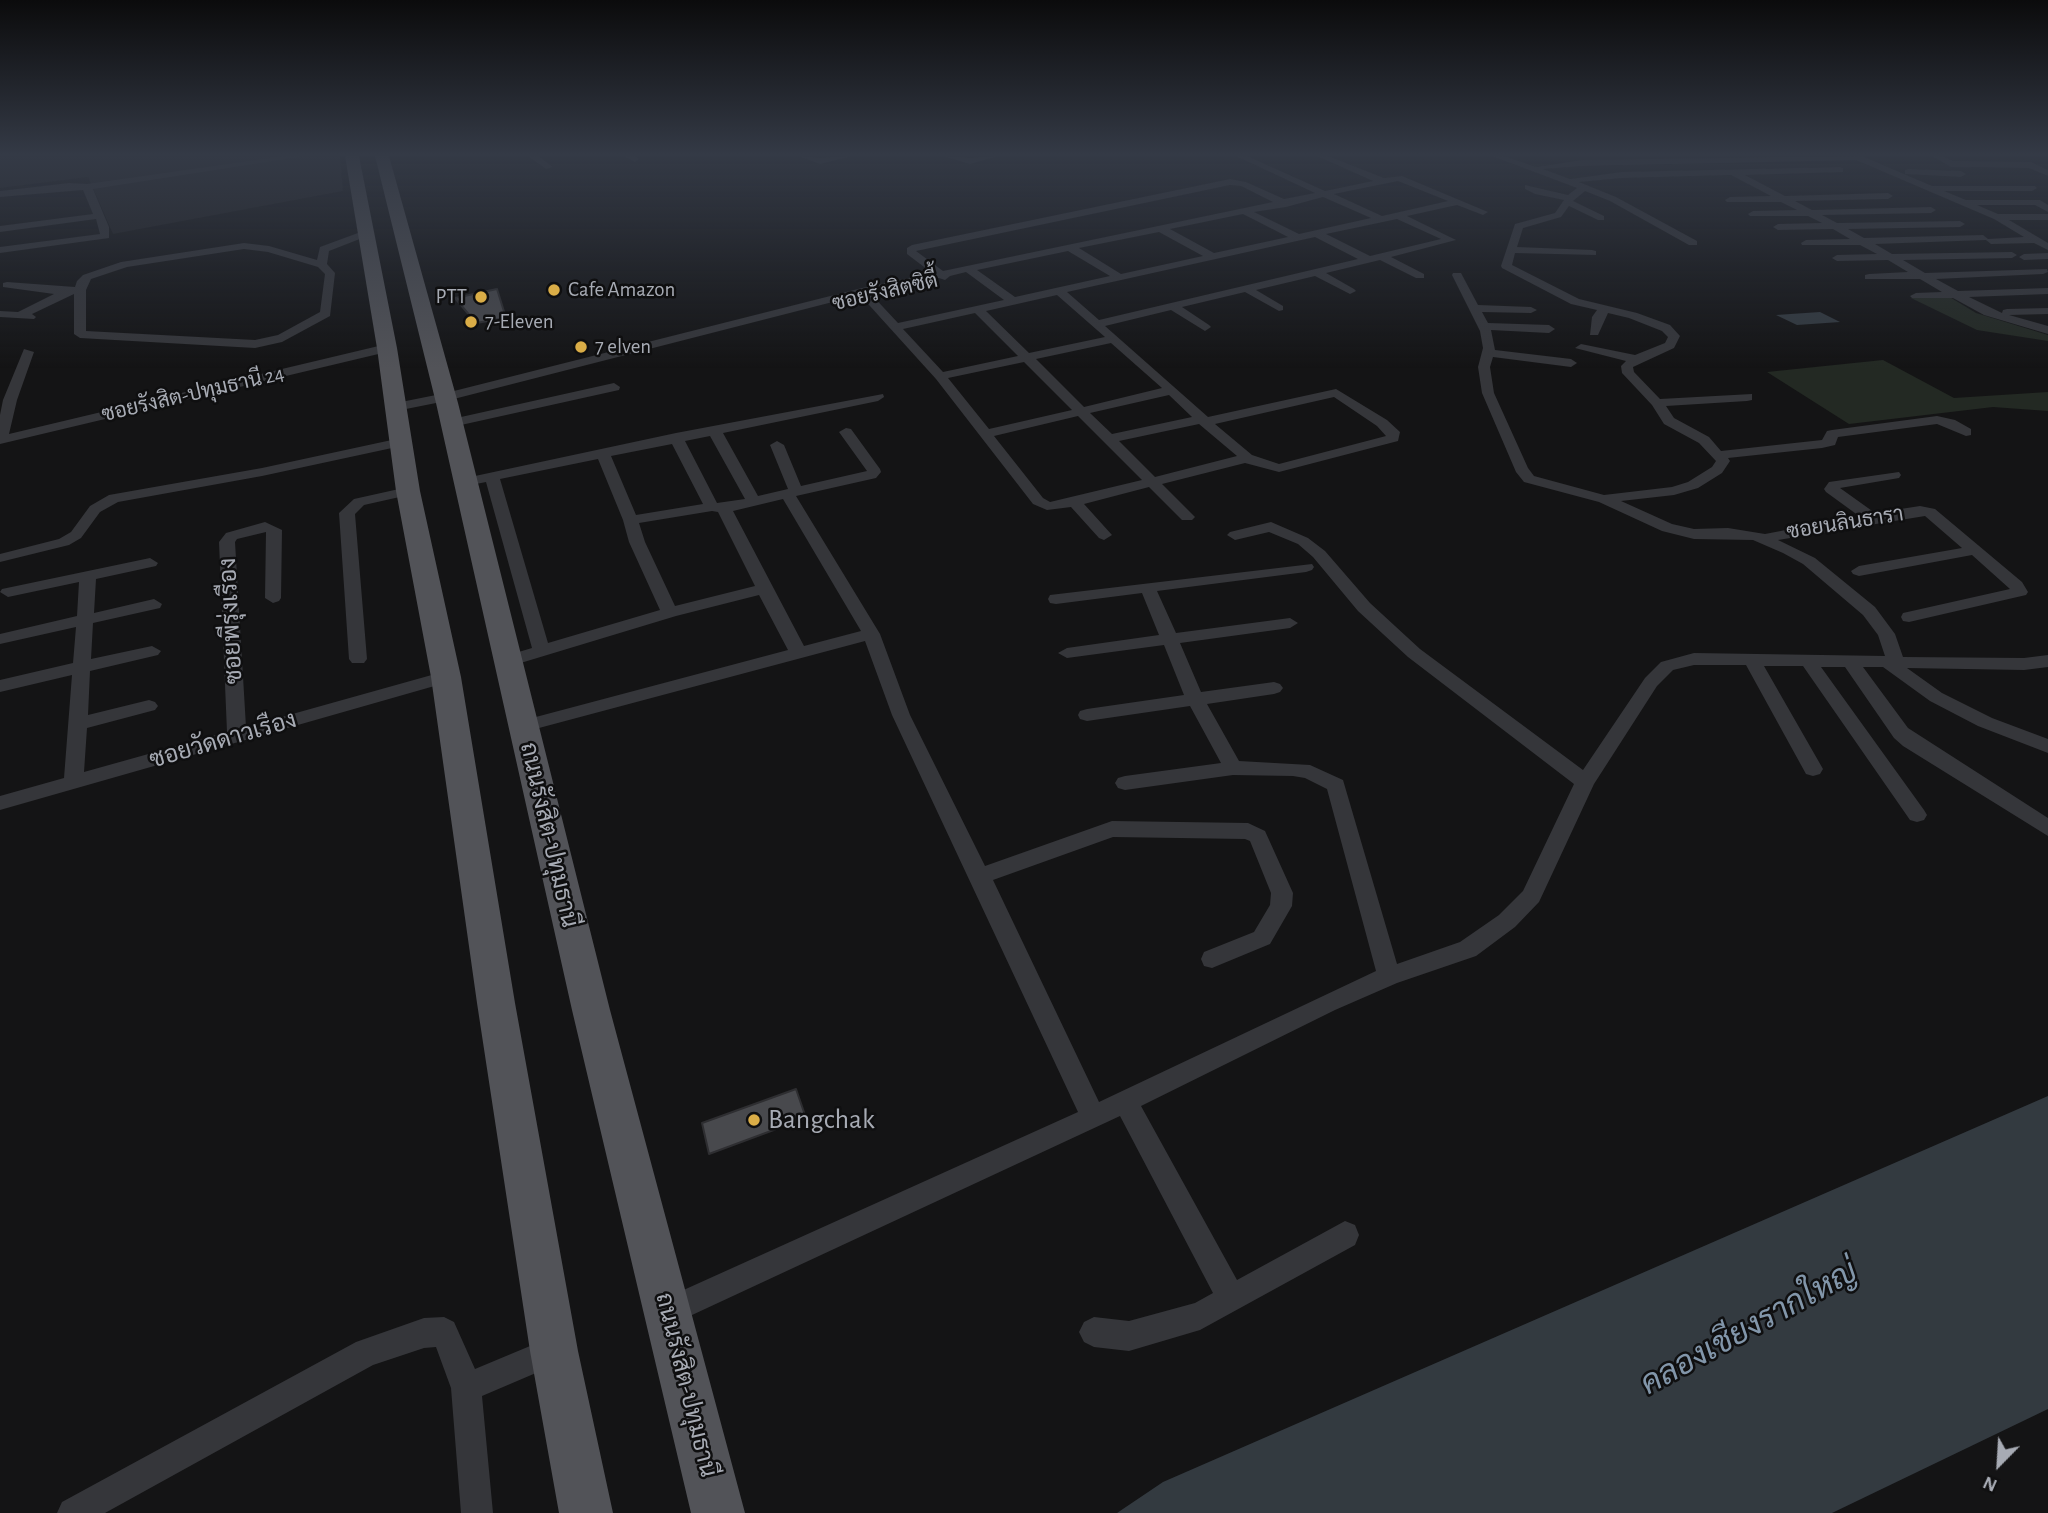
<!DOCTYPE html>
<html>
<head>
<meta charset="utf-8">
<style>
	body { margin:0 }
	#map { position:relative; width:2048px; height:1513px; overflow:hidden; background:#141415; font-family:"Alegreya Sans",sans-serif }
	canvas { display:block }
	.north { position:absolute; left:1964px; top:1429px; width:70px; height:70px; -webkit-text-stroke:5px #0f0f10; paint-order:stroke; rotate:204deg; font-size:19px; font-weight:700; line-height:28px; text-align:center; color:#a7abb4 }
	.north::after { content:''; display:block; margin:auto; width:24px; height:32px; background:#a7abb4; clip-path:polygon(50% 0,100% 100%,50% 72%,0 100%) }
</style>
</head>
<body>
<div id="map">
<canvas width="2048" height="1513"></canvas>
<div class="north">N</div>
</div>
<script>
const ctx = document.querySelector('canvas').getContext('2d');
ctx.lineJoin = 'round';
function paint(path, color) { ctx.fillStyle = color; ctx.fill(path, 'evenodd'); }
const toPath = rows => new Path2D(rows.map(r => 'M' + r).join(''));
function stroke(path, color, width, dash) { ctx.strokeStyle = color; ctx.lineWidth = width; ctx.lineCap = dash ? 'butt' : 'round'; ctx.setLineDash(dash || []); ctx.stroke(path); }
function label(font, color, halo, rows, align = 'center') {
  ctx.font = font + ' "Alegreya Sans",Sarabun,sans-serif'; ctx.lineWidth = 5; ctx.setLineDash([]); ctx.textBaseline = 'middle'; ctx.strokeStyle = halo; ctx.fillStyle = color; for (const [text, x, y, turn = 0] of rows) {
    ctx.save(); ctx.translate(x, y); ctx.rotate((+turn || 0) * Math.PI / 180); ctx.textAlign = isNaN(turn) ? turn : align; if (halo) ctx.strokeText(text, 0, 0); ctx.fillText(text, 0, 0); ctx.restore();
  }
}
paint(toPath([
	[0,156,340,156,343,191,113,234,88,177,0,188]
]), '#202022');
paint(toPath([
	[1948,296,1976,313,2048,335,2048,341,1977,330,1911,298],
	[1883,360,1954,398,2048,392,2048,411,1993,407,1849,424,1767,372]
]), '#232923');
paint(toPath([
	[1820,312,1840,322,1797,325,1776,315],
	[2048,1096,2048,1409,1832,1513,1117,1513,1163,1482]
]), '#333a40');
const building = toPath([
	[497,289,506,318,476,323,455,298,497,289],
	[796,1089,806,1118,709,1154,702,1123,796,1089]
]);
paint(building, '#48494d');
stroke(building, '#2e2e31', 2);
paint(toPath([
	[284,156,305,156,93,189,109,227,109,238,0,253,0,247,100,234,96,219,0,232,0,226,93,214,83,190,0,197,0,191,69,183,87,184,284,156],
	[528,156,538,156,553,167,546,169,528,156],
	[624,156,635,156,639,159,635,162,624,156],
	[799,156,820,158,852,156,820,164,799,156],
	[943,156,970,158,998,156,970,164,943,156],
	[1236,156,1247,156,1325,191,1373,181,1317,156,1328,156,1384,178,1402,176,1488,212,1483,215,1457,205,1407,216,1456,240,1391,257,1424,274,1424,278,1416,278,1380,260,1326,273,1354,289,1356,291,1350,294,1315,276,1256,290,1283,306,1283,310,1279,311,1245,292,1182,307,1209,325,1211,327,1205,331,1171,310,1105,326,1208,417,1336,389,1387,420,1400,432,1398,441,1279,472,1245,463,1162,484,1195,517,1192,520,1182,520,1149,487,1084,504,1112,535,1104,540,1099,538,1071,507,1047,510,1033,504,936,379,860,295,446,401,396,411,389,407,391,404,446,393,862,288,932,273,907,254,907,248,912,245,1230,179,1246,182,1284,199,1315,193,1236,156],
	[1398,181,1448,201,1382,216,1334,194,1398,181],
	[1230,185,1241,186,1273,202,943,271,916,251,1230,185],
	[1323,197,1371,218,1299,234,1254,212,1286,207,1323,197],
	[1243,214,1288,237,1214,253,1170,229,1243,214],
	[1397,219,1441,239,1370,256,1326,234,1397,219],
	[1159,232,1203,256,1121,274,1079,248,1159,232],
	[1315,237,1358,259,1099,320,1067,292,1315,237],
	[1068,251,1110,276,1015,297,977,270,1068,251],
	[966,272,1004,300,898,323,870,293,939,278,945,280,950,276,966,272],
	[1057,295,1105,337,1029,353,986,311,1057,295],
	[975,313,1018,356,943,372,903,329,975,313],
	[1111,343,1162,388,1084,407,1036,359,1111,343],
	[1024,362,1072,410,989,429,948,378,1024,362],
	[1169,395,1192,417,1112,434,1090,413,1169,395],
	[1334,397,1377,426,1386,436,1279,464,1252,455,1215,424,1334,397],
	[1078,416,1142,480,1050,502,1043,498,994,436,1078,416],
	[1199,424,1237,456,1155,477,1119,441,1199,424],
	[1492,156,1504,156,1536,167,1583,160,1862,156,1932,186,2035,186,2037,188,2032,191,1944,191,1966,200,2040,200,2048,205,2048,212,2035,205,1977,205,1998,214,2048,214,2048,220,2009,220,2048,243,2048,250,2034,243,1991,244,1986,240,1875,244,1892,254,2012,252,2017,255,2012,258,1903,260,1925,273,2047,269,2048,272,2043,274,1936,279,1958,291,2048,288,2048,294,1969,297,2002,313,2003,310,2007,309,2048,308,2048,314,2009,315,2048,326,2048,334,1984,315,1953,298,1912,298,1910,296,1916,293,1942,292,1920,279,1865,279,1865,275,1869,274,1908,272,1888,260,1837,261,1832,258,1837,255,1877,254,1860,245,1802,245,1801,243,1806,240,1850,239,1833,229,1778,230,1773,227,1778,224,1822,223,1808,216,1750,216,1748,214,1753,211,1797,210,1781,202,1727,202,1725,200,1730,197,1771,196,1731,175,1622,178,1579,182,1616,197,1697,241,1697,245,1689,245,1610,201,1585,191,1573,201,1604,216,1604,220,1598,220,1569,206,1561,217,1523,228,1517,247,1592,250,1596,251,1596,255,1515,253,1512,265,1579,299,1637,313,1670,325,1680,336,1674,348,1633,367,1634,372,1660,399,1752,394,1752,400,1747,401,1666,406,1674,418,1709,437,1721,451,1822,440,1827,431,1832,430,1937,416,1955,420,1971,429,1971,435,1966,436,1937,424,1838,437,1835,445,1822,448,1728,458,1730,461,1722,473,1698,488,1674,495,1621,501,1672,524,1694,529,1728,528,1765,534,1859,516,1826,492,1824,489,1829,482,1899,472,1901,475,1899,478,1840,488,1875,513,1920,506,1935,509,2022,582,2028,592,2026,595,1909,622,1903,621,1901,617,1903,613,2010,589,1972,555,1859,576,1853,574,1851,571,1859,566,1962,548,1925,516,1778,540,1815,558,1875,607,1895,634,1903,657,2024,658,2048,655,2048,667,2024,670,1907,668,1942,693,1992,718,2048,739,2048,753,1978,726,1930,701,1883,667,1863,667,1908,728,2048,818,2048,836,1903,746,1894,738,1845,667,1821,667,1924,810,1927,815,1924,820,1917,822,1910,820,1803,666,1764,666,1823,769,1820,774,1813,776,1806,774,1746,665,1694,665,1673,670,1657,686,1594,784,1539,902,1515,927,1476,956,1397,983,1335,1010,1141,1106,1237,1280,1345,1221,1355,1225,1359,1235,1355,1245,1200,1330,1129,1351,1094,1347,1084,1342,1079,1332,1084,1322,1094,1317,1129,1321,1195,1303,1213,1293,1120,1116,677,1322,667,1326,657,1322,653,1312,657,1302,1078,1112,892,715,865,641,524,732,517,730,515,726,517,722,788,650,759,595,676,616,514,665,502,665,499,661,502,657,532,648,486,482,466,486,459,482,461,479,676,433,883,394,884,397,878,401,723,433,758,496,788,489,770,445,777,441,784,445,801,486,867,471,839,432,846,428,851,429,880,469,881,472,876,478,796,496,880,634,910,715,985,866,1112,821,1248,823,1265,831,1293,893,1292,906,1270,944,1212,968,1204,966,1201,959,1204,952,1254,932,1270,905,1271,893,1250,841,1245,839,1113,837,993,880,1099,1102,1376,971,1327,789,1305,778,1293,776,1233,775,1125,790,1118,788,1115,783,1118,778,1125,776,1221,763,1190,706,1087,721,1080,719,1078,715,1080,711,1087,709,1184,695,1164,645,1067,658,1058,653,1067,648,1159,635,1142,593,1056,604,1050,603,1048,599,1050,595,1312,564,1314,567,1312,570,1306,572,1157,591,1176,633,1290,618,1298,623,1290,628,1180,643,1201,692,1274,682,1280,684,1283,688,1280,692,1274,694,1207,704,1239,761,1310,765,1343,780,1397,964,1460,942,1499,915,1523,891,1574,784,1408,657,1358,611,1313,557,1298,544,1269,532,1235,540,1227,535,1230,532,1271,522,1308,538,1325,551,1370,603,1420,649,1583,770,1645,678,1661,662,1694,653,1885,656,1878,635,1863,615,1803,564,1783,553,1753,540,1694,539,1662,531,1599,502,1524,482,1516,472,1482,393,1478,367,1483,348,1480,331,1452,275,1453,273,1461,273,1478,305,1531,307,1537,310,1531,313,1482,312,1488,323,1549,325,1555,329,1549,333,1491,330,1495,350,1571,359,1577,363,1571,367,1493,357,1490,367,1494,393,1528,468,1534,476,1604,495,1672,487,1688,482,1712,467,1716,461,1699,443,1664,424,1652,405,1622,373,1621,366,1626,361,1575,348,1581,344,1635,355,1665,343,1668,337,1662,331,1629,318,1608,313,1598,335,1590,335,1592,317,1597,310,1571,304,1502,268,1501,266,1515,224,1555,213,1564,200,1535,194,1525,189,1525,185,1568,195,1577,188,1492,156],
	[1856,160,1994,219,2024,237,1988,239,1983,235,1864,238,1848,229,1960,227,1965,224,1960,221,1837,223,1822,215,1931,213,1936,210,1931,207,1812,210,1795,201,1888,199,1893,196,1888,193,1785,196,1745,175,1843,172,1843,168,1840,167,1622,172,1570,179,1543,169,1583,166,1856,160],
	[710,436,745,499,717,503,685,441,710,436],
	[672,444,703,504,636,515,611,456,672,444],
	[598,459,623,520,629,542,660,610,548,643,500,479,598,459],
	[783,499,861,631,804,646,733,511,783,499],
	[712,511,718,512,755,586,675,606,645,542,639,523,712,511],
	[1932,156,1942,156,1953,161,2031,162,2048,170,2048,176,2029,168,1951,167,1932,156],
	[1908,169,1961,171,1966,174,1961,177,1905,174,1905,170,1908,169],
	[366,230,371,233,370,235,329,251,327,264,335,273,330,316,282,342,255,348,80,338,74,334,74,294,32,314,36,317,34,319,0,317,0,311,18,312,54,294,3,287,3,283,7,282,75,287,77,281,83,275,121,262,244,243,269,246,317,260,320,247,366,230],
	[244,249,268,252,318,267,325,274,320,312,278,335,255,340,86,331,86,290,91,279,127,267,244,249],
	[2048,253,2048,259,2024,260,2019,257,2024,254,2048,253],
	[387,344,393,348,391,351,0,444,0,415,3,400,24,349,34,352,17,400,9,434,387,344],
	[614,383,620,387,619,390,452,427,445,423,452,419,614,383],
	[401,438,408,442,406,445,262,476,118,502,100,512,81,538,69,545,0,562,0,554,59,539,71,532,90,506,109,495,262,468,401,438],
	[408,487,413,488,415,491,413,494,364,505,355,514,367,659,364,663,352,663,349,659,339,513,354,499,408,487],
	[265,522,282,530,281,598,279,601,273,603,265,598,266,532,237,539,235,542,246,727,446,671,455,677,452,681,0,810,0,796,64,778,72,675,0,692,0,680,73,663,76,627,0,644,0,634,77,616,79,582,8,597,0,592,2,589,150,558,158,563,156,566,96,579,94,613,154,599,162,604,160,608,93,623,91,659,152,646,161,651,158,655,90,671,88,715,149,700,155,702,158,706,155,710,87,728,84,772,227,732,219,542,226,533,265,522],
	[444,1317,454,1322,475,1369,554,1336,564,1341,569,1351,564,1361,482,1396,493,1513,461,1513,451,1388,436,1347,424,1348,373,1365,105,1513,57,1513,62,1502,356,1342,424,1318,444,1317]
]), '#35363a');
paint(toPath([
	[345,156,359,156,397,348,420,491,461,677,515,1003,578,1351,613,1513,559,1513,530,1351,477,1003,431,677,396,491,377,348,345,156],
	[375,156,389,156,458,403,610,1010,745,1513,691,1513,572,1010,436,403,375,156]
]), '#525358');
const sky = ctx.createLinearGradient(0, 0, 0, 368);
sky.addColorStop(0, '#0b0b0c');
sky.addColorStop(0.42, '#343a46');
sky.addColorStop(1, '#343a4600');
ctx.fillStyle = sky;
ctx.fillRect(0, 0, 2048, 368);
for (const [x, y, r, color] of [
	[554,290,7,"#daad47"],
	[481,297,7,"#daad47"],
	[471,322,7,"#daad47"],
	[581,347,7,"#daad47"],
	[754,1120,7,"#daad47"]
]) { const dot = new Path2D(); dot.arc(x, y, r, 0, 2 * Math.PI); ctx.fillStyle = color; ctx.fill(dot); stroke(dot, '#0f0f10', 2.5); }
label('21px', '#a7abb4', '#0f0f10', [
	["Cafe Amazon",568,290],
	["PTT",467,297,"right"],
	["7-Eleven",485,322],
	["7 elven",595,347]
], 'left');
label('21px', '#a7abb4', '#0f0f10', [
	["ซอยรังสิตซิตี้",885,292,-13],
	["ซอยรังสิต-ปทุมธานี 24",193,394,-13],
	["ซอยนลินธารา",1845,523,-9]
]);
label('24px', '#a7abb4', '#0f0f10', [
	["ซอยพีรุ่งเรือง",231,621,-93],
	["ซอยวัดดาวเรือง",223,740,-16],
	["ถนนรังสิต-ปทุมธานี",549,835,77],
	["ถนนรังสิต-ปทุมธานี",686,1385,76]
]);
label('28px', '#a7abb4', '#0f0f10', [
	["Bangchak",768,1120]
], 'left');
label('italic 32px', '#8296aa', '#0f0f10', [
	["คลองเชียงรากใหญ่",1749,1328,-29]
]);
</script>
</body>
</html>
